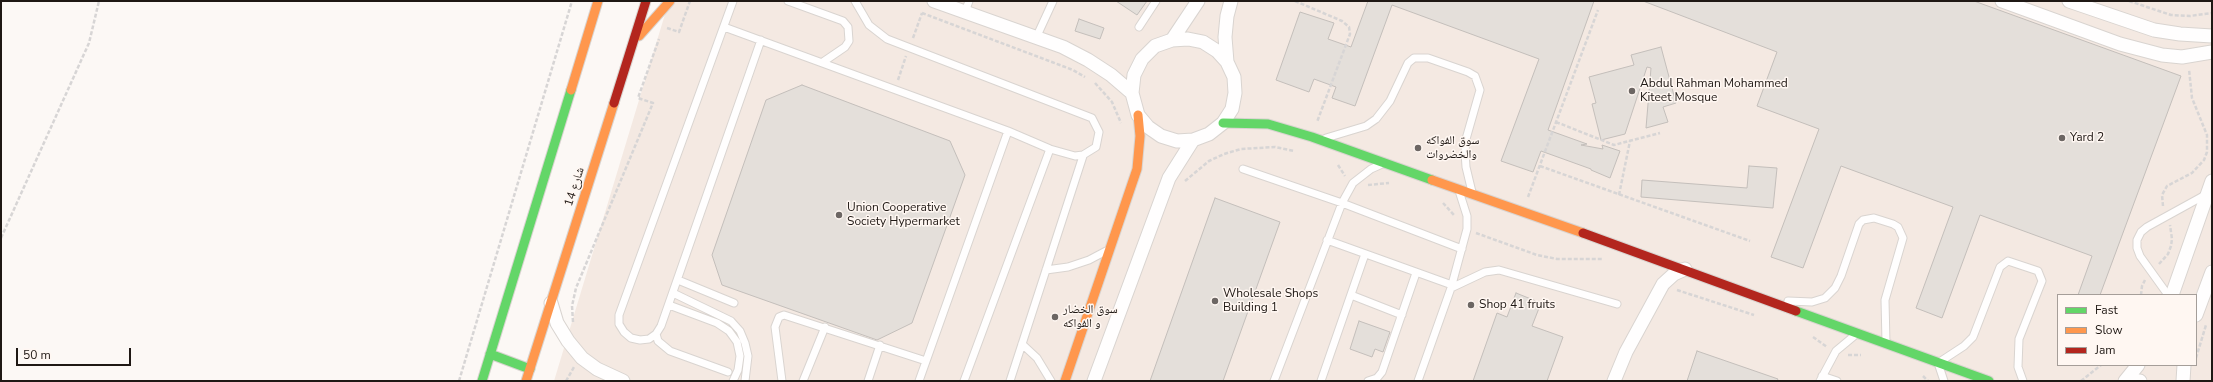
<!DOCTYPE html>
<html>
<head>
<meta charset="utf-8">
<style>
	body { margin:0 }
	#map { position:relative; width:2213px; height:382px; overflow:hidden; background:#fcf8f5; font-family:"Nunito Sans",sans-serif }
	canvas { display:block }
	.frame { position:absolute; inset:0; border:2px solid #1f1814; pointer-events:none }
	.legend { position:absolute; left:2057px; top:294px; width:140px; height:72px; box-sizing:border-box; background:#fff7f2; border:1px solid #a59e99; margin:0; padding:5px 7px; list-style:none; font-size:12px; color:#1f1814 }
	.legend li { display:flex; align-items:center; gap:8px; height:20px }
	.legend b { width:20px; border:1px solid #a59e99 }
	.scale { position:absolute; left:16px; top:348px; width:115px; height:18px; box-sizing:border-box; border:2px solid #1f1814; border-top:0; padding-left:5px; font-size:12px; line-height:14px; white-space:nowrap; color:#1f1814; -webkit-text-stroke:3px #fff7f2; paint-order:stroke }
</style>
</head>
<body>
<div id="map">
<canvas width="2213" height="382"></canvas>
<div class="frame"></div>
<ul class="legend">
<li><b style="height:5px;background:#63d668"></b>Fast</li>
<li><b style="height:5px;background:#ff974d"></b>Slow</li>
<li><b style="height:5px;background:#b3261e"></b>Jam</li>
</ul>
<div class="scale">50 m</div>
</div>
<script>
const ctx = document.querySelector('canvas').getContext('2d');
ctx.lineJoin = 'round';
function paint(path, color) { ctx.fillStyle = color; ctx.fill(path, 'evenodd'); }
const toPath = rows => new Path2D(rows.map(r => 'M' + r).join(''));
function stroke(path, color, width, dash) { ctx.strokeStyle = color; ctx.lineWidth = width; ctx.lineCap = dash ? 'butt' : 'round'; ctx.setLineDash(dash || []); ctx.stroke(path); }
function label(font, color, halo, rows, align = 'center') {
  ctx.font = font + ' "Nunito Sans","Noto Naskh Arabic",sans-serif'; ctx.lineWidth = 3; ctx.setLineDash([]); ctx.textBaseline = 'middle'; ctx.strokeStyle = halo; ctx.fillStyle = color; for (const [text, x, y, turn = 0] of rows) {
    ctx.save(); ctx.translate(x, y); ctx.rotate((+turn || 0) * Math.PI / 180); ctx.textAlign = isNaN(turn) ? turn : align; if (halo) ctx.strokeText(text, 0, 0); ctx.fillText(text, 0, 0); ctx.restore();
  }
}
paint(toPath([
	[669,1,2212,1,2212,381,554,381],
	[2058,295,2196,295,2196,365,2058,365]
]), '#f4e9e2');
const building = toPath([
	[1116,1,1147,1,1137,15,1116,1],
	[1368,1,1594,1,1548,130,1587,144,1581,145,1603,149,1602,145,1620,151,1610,178,1591,170,1591,169,1541,151,1533,172,1501,161,1539,59,1392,5,1355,106,1332,98,1336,87,1314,79,1309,92,1276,80,1300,12,1334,23,1328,39,1351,47,1368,1],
	[1643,1,1974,1,2181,76,2100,295,2078,295,2092,256,1980,215,1942,318,1916,308,1953,207,1841,166,1803,268,1771,257,1819,129,1757,106,1777,52,1643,1],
	[1079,19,1104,28,1100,39,1075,31,1079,19],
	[1661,47,1676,103,1663,107,1668,122,1646,128,1651,68,1647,67,1625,134,1601,140,1592,104,1596,103,1589,77,1634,65,1631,55,1661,47],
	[802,85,950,141,965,175,912,323,877,340,722,285,712,255,766,100,802,85],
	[1749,166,1777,168,1773,208,1641,197,1642,180,1747,188,1749,166],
	[1215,198,1280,222,1223,381,1150,381,1215,198],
	[1516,293,1541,303,1532,326,1563,337,1547,381,1473,381,1497,313,1507,317,1516,293],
	[1359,321,1390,332,1383,352,1375,349,1372,357,1350,349,1359,321],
	[1697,351,1778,379,1777,381,1687,381,1697,351]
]);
paint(building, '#e4dfda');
stroke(building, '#c4bfbb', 1);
const lane = toPath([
	[733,1,619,315,619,324,624,332,631,338,640,340,649,339,656,334,661,326,761,40],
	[788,1,843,21,848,27,849,41,845,47,823,62],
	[965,12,969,1],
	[724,27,1008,131,1050,149,1075,156,1083,155,1096,147,1099,132,1092,118,887,39,869,25,855,1],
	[1139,27,1156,1],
	[1036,38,1053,1],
	[1326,138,1366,126,1376,119,1390,101,1408,63,1414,58,1428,58,1468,72,1475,76,1480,90,1466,139,1465,152,1466,167,1472,192],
	[1243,169,1342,203,1462,249],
	[1327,240,1452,285],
	[1046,270,1068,267,1089,260,1106,251],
	[678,280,734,303],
	[1451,288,1485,272,1499,270,1617,304],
	[673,293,731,321,740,331,745,343,748,356,745,381],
	[1351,295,1402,315],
	[2168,295,2140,256,2137,248,2137,240,2141,232,2147,227,2207,194],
	[1788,301,1812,302,1825,298,1835,288,1841,276,1859,224,1863,220,1874,218,1893,224,1898,227,1903,238,1885,300,1886,343],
	[669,305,717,323,729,331,737,342,740,356,738,370,733,381],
	[656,334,658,341,670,351,728,372],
	[1022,344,1037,358,1051,381],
	[1822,376,1837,381],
	[782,381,775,327,779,317,784,315,926,361],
	[803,381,825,327],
	[868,381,880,345],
	[919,381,1008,131],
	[964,381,1050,149],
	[1010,381,1083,156],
	[1274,381,1342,203,1353,183,1371,169,1380,165],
	[1321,381,1365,254],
	[1368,381,1377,378,1382,372,1416,273],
	[1418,381,1451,288,1467,229,1467,216,1460,194],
	[1820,381,1836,351,1854,336],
	[1944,381,1938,363,1964,346,1973,337,2000,267,2008,261,2038,271,2042,281,2019,339,2018,367,2023,381]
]);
const street = toPath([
	[934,1,1063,47,1088,60,1111,75,1132,93],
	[2002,1,2120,44,2162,55,2182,57,2212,52],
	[2069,1,2154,30,2180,34,2212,36],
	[1172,40,1188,39,1203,42,1217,51,1227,62,1234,77,1235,93,1232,109,1223,123,1209,134,1193,140,1177,141,1161,136,1148,127,1138,115,1132,93,1134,75,1142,59,1155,46,1172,40,1198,1],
	[1227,62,1225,37,1227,16,1231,1],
	[2172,295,2212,181],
	[551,303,557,323,568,341,582,358,597,369,623,381],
	[2196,315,2212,272],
	[1094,381,1169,178,1193,140],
	[1614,381,1626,352,1663,284,1674,274,1685,269],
	[2125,381,2138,365],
	[2138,381,2140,381],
	[2183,381,2184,365]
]);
const fast = toPath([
	[1223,123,1268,124,1312,137,1432,180],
	[1796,311,1989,381],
	[490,354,530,369],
	[482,381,571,90]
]);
const slow = toPath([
	[639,36,670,1],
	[571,90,598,1],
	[1432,180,1583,233],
	[526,381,614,103],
	[1065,381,1137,169,1140,136,1138,115]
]);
const jam = toPath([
	[614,103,646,1],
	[1583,233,1796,311]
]);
stroke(lane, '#d9d4d0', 9);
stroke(street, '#d9d4d0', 15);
stroke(fast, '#d9d4d0', 11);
stroke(slow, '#d9d4d0', 11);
stroke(jam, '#d9d4d0', 11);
stroke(toPath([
	[1295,1,1342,21,1349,27,1350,34,1317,122],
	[2129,1,2171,15,2190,16,2212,13],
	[922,13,1073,70,1085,77],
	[667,28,679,32,690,1],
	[913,38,922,13],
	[898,80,906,56],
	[1095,83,1112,102,1121,123],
	[1556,122,1614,145,1660,133],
	[1338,165,1345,176],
	[1540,166,1750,241],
	[1185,181,1209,161,1224,154,1241,149,1275,147,1294,151],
	[1368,185,1389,183],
	[1619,195,1630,141],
	[1528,197,1598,10],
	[1443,203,1454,215],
	[2163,206,2162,195,2167,186,2192,173,2204,160,2207,152,2207,135,2192,98,2189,69],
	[1476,233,1537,255,1557,259,1603,259],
	[1,238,89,43,99,1],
	[2159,264,2168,254,2171,246,2172,239,2170,225],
	[1677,290,1754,315],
	[2141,295,2142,286,2145,280],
	[573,322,572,306,576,288,653,103,638,98,659,39],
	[1813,337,1827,347],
	[1848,355,1861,355],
	[2196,358,2206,325],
	[1923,376,1928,381],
	[459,381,572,1],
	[566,381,574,367],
	[2081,381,2101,365]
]), '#d7d5d5', 2.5, [4, 2]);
stroke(lane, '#fffefe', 7);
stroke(street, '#fffefe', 13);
stroke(fast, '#63d668', 9);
stroke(slow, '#ff974d', 9);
stroke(jam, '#b3261e', 9);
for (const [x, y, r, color] of [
	[1632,91,4,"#6c6663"],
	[2062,138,4,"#6c6663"],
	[1418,148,4,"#6c6663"],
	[839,215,4,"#6c6663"],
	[1215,301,4,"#6c6663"],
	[1471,305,4,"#6c6663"],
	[1055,317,4,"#6c6663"]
]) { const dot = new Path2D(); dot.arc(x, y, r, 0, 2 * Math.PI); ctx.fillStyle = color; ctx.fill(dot); stroke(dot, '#fff7f2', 1.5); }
label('12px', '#1f1814', '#fff7f2', [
	["Abdul Rahman Mohammed",1640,84],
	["Kiteet Mosque",1640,98],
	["Yard 2",2070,138],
	["سوق الفواكه",1426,141],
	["والخضروات",1426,155],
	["Union Cooperative",847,208],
	["Society Hypermarket",847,222],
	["Wholesale Shops",1223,294],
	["Building 1",1223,308],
	["Shop 41 fruits",1479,305],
	["سوق الخضار",1063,310],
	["و الفواكه",1063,324]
], 'left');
label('12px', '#1f1814', '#fff7f2', [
	["شارع 14",575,187,-72]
]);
</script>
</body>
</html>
